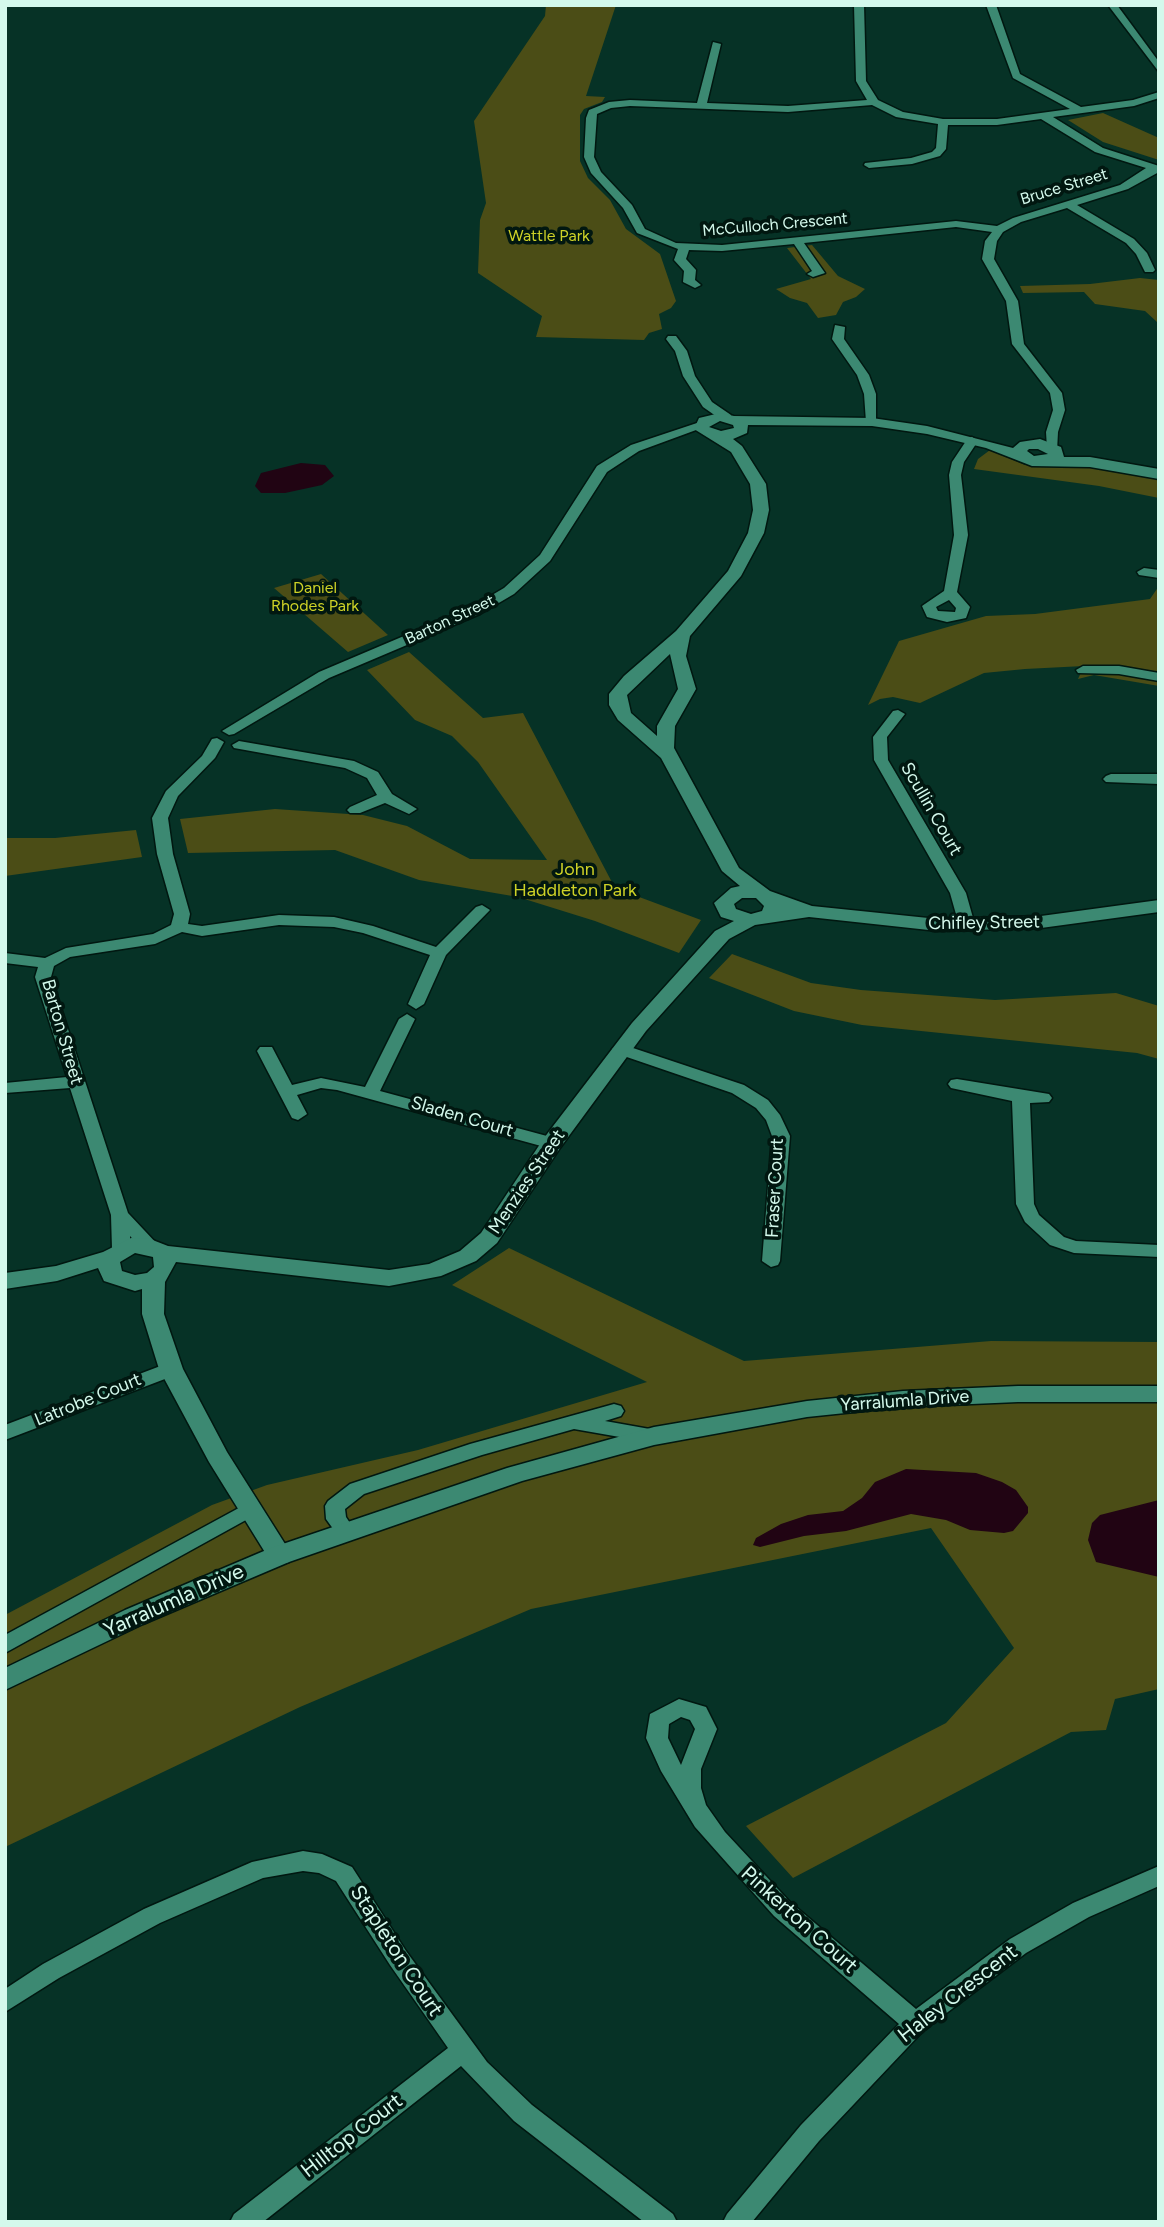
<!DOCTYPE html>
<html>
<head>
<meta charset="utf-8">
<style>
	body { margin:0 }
	#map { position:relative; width:1164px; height:2227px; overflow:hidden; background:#063226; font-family:Figtree,sans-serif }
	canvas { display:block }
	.frame { position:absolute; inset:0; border:7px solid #d4f9ec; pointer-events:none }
</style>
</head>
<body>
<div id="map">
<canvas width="1164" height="2227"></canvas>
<div class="frame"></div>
</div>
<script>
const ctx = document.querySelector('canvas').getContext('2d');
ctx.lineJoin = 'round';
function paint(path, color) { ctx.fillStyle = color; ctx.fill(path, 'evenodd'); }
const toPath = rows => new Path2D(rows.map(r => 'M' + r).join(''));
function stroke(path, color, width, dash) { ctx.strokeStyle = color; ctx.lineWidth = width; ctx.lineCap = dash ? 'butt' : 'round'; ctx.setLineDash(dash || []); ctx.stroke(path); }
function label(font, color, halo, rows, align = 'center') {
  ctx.font = font + ' Figtree,sans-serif'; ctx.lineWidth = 7; ctx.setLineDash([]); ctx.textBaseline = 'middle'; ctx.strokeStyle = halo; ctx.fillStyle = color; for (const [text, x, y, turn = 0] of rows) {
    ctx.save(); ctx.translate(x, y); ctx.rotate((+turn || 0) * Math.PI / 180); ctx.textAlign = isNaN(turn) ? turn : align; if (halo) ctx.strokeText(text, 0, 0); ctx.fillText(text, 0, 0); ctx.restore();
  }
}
paint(toPath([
	[546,5,616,5,586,96,605,97,602,102,584,109,580,115,580,161,588,178,610,200,626,229,660,254,676,301,671,308,659,314,662,329,649,333,644,340,536,337,542,316,478,273,480,220,486,203,474,121,545,16],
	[1103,113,1159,138,1159,160,1103,142,1068,120],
	[812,245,838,276,865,289,856,297,843,302,836,315,818,318,807,303,790,298,776,289,811,279,787,248],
	[1140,278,1159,280,1157,322,1145,311,1095,304,1084,292,1023,293,1020,286,1090,284],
	[990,450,1025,465,1073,465,1159,479,1159,498,1099,486,974,469,978,459],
	[321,574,388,635,348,652,274,588],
	[1159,586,1159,686,1094,675,1078,679,1084,666,1025,669,984,673,920,703,893,697,880,699,868,705,899,641,986,616,1035,614,1150,599],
	[409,652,483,718,523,713,615,888,701,920,679,953,595,921,518,897,419,880,335,850,188,853,180,819,275,809,363,815,407,826,470,859,547,860,478,762,452,736,415,720,367,670],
	[136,830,142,857,5,876,5,838,55,838],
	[732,954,811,983,861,990,995,1000,1116,993,1159,1006,1159,1059,1137,1053,862,1025,794,1011,709,978],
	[509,1248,744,1361,991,1341,1159,1342,1159,1689,1115,1699,1106,1730,1071,1732,793,1878,746,1826,946,1723,1014,1648,931,1528,531,1609,300,1707,5,1847,5,1615,212,1505,267,1485,418,1450,647,1382,452,1285]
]), '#4b4d16');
paint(toPath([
	[301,463,325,465,334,476,322,485,285,493,261,493,255,486,261,473],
	[906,1469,976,1473,1002,1482,1016,1490,1028,1507,1028,1513,1013,1531,1004,1533,970,1530,946,1520,911,1514,846,1531,804,1536,760,1547,753,1545,756,1538,781,1524,808,1515,843,1511,862,1498,875,1482],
	[1159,1500,1159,1577,1096,1562,1088,1540,1092,1523,1100,1515]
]), '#210413');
const minor = toPath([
	[854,5,864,5,866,81,878,100,903,112,943,119,997,119,1070,109,1013,78,986,5,996,5,1020,74,1081,107,1133,100,1159,92,1159,98,1134,106,1053,117,1103,148,1159,166,1159,172,1128,189,1077,205,1134,239,1147,253,1155,270,1153,272,1145,272,1136,254,1126,243,1067,208,1021,222,1003,232,997,241,994,259,1018,301,1024,344,1062,393,1065,410,1058,432,1057,451,1047,448,1046,432,1053,410,1050,393,1012,344,1006,301,982,259,985,241,992,232,956,227,804,243,825,273,813,277,807,274,812,271,794,244,722,251,689,250,686,259,696,270,695,280,701,285,695,288,683,282,684,271,674,260,678,249,637,233,623,208,591,173,584,157,586,118,589,110,609,102,630,100,697,103,713,42,721,44,707,103,788,106,867,100,856,81,854,5],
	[872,105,896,117,938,124,936,148,932,152,911,158,865,163,864,165,869,168,912,164,940,156,946,149,948,125,997,125,1041,119,1095,152,1146,168,1120,185,1013,218,997,226,956,221,722,245,676,243,645,229,632,205,601,172,594,157,597,114,611,108,630,106,788,112,872,105],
	[1108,5,1117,5,1159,62,1159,72,1108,5],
	[835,325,845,327,844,339,869,375,876,394,876,425,866,422,864,394,857,375,832,339,835,325],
	[668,336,676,336,687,351,695,376,712,402,731,415,731,421,723,421,703,407,683,376,675,351,666,339,668,336],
	[697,423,707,426,639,451,607,472,550,561,514,594,480,614,329,678,234,734,229,735,222,731,319,672,470,608,504,588,540,555,597,466,631,445,697,423],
	[972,437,978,441,964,462,961,475,968,535,957,592,970,607,966,618,947,622,927,617,922,606,944,591,954,535,949,475,952,462,968,438,972,437],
	[949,600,956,608,955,612,938,611,936,607,949,600],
	[1144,568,1159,570,1159,578,1139,575,1137,572,1144,568],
	[1083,666,1119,666,1159,673,1159,681,1119,674,1078,673,1076,670,1083,666],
	[898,710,905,714,887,737,888,760,966,893,975,925,973,928,967,930,959,925,950,893,874,760,873,737,893,711,898,710],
	[217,738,224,742,215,758,178,796,168,818,173,854,190,914,188,924,202,926,279,915,334,917,373,926,436,947,476,907,482,905,490,910,446,955,424,1004,416,1009,408,1004,430,955,363,933,334,927,279,925,202,936,182,932,155,944,70,957,54,966,51,977,128,1213,159,1246,157,1250,143,1250,130,1236,130,1249,121,1255,112,1249,111,1215,70,1088,5,1093,5,1083,67,1077,35,977,38,967,5,963,5,953,45,958,66,948,153,934,171,925,174,914,157,854,152,818,166,791,202,756,212,739,217,738],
	[239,741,354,761,378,772,392,794,417,809,409,814,385,803,360,813,350,813,347,810,350,807,377,795,367,778,345,768,234,748,232,745,239,741],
	[1111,774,1159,774,1159,784,1106,782,1103,779,1106,776,1111,774],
	[407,1014,415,1019,380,1091,558,1139,561,1143,558,1147,552,1149,337,1090,321,1088,297,1095,307,1114,298,1120,292,1118,257,1051,260,1047,272,1047,292,1085,321,1078,365,1087,399,1019,407,1014],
	[621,1044,744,1085,768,1100,780,1115,790,1136,780,1261,778,1265,771,1267,762,1261,772,1136,766,1120,756,1108,732,1093,615,1053,612,1049,621,1044],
	[957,1079,1049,1094,1052,1098,1049,1102,1030,1103,1034,1204,1039,1215,1064,1237,1076,1241,1159,1245,1159,1257,1074,1253,1050,1245,1025,1222,1016,1204,1012,1101,951,1088,948,1084,951,1080,957,1079],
	[171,1362,178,1364,181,1369,178,1374,5,1440,5,1425,171,1362],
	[614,1404,621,1406,624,1411,621,1416,605,1421,661,1431,664,1436,661,1441,654,1443,574,1429,482,1455,364,1494,345,1509,346,1517,356,1532,353,1537,346,1540,339,1537,326,1519,325,1506,328,1501,350,1484,470,1444,614,1404],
	[248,1503,255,1505,258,1510,255,1515,5,1653,5,1635,248,1503],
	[679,1699,706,1707,717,1729,701,1769,701,1788,706,1805,725,1832,790,1902,916,2009,1010,1939,1073,1903,1159,1866,1159,1886,1089,1917,1026,1953,924,2030,819,2141,752,2222,723,2222,727,2214,801,2125,899,2024,774,1916,695,1827,661,1771,646,1738,650,1714,679,1699],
	[681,1717,690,1720,695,1729,681,1765,668,1738,669,1724,681,1717],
	[303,1851,322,1854,352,1867,406,1951,487,2062,532,2105,673,2214,677,2222,644,2222,514,2121,461,2066,263,2222,230,2222,234,2214,448,2048,390,1965,336,1881,319,1873,303,1871,263,1878,160,1923,59,1978,5,2012,5,1989,43,1964,144,1909,252,1862,303,1851]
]);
const tertiary = toPath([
	[720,413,734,416,872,418,927,426,1013,448,1020,442,1040,439,1061,447,1064,457,1090,457,1159,469,1159,479,1090,467,1032,466,986,448,927,434,872,426,748,425,747,433,733,439,742,446,766,484,769,510,764,533,741,576,690,636,686,656,696,689,675,726,674,748,739,868,770,891,812,906,938,919,1041,916,1159,900,1159,912,1041,928,938,931,809,917,755,925,729,939,646,1031,560,1148,497,1243,476,1261,441,1276,389,1286,176,1262,165,1282,164,1314,183,1369,227,1452,292,1555,289,1562,280,1564,271,1562,209,1462,159,1369,142,1314,142,1289,135,1291,104,1281,98,1268,57,1281,5,1289,5,1273,56,1266,103,1252,131,1238,150,1239,168,1246,389,1270,429,1264,460,1251,481,1233,544,1138,632,1023,715,931,734,921,721,917,714,903,731,888,740,886,722,871,661,758,618,720,609,705,609,694,624,676,676,631,728,571,748,533,753,510,750,484,731,452,694,429,699,418,720,413],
	[720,421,733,425,734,428,721,431,709,427,720,421],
	[1029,449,1038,449,1048,454,1034,456,1027,451,1029,449],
	[670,654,678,689,657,726,657,736,631,713,627,695,670,654],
	[742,898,756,898,764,906,762,911,751,914,736,909,734,904,742,898],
	[135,1253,153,1257,154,1267,147,1273,135,1275,122,1271,120,1262,135,1253]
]);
const secondary = toPath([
	[1018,1386,1159,1386,1159,1402,1018,1402,903,1407,807,1417,654,1445,522,1481,289,1562,143,1624,5,1690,5,1668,125,1610,271,1548,507,1468,654,1427,807,1401,903,1391,1018,1386]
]);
stroke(minor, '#011710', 3);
stroke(tertiary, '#011710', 3);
stroke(secondary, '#011710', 3);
paint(minor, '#3c8972');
paint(tertiary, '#3c8972');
paint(secondary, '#3c8972');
label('16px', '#d4f9ec', '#011710', [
	["Bruce Street",1064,187,-17],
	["McCulloch Crescent",775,225,-5],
	["Barton Street",450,620,-25]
]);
label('16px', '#ced227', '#011710', [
	["Wattle Park",549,236],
	["Daniel",315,588],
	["Rhodes Park",315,606]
]);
label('18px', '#d4f9ec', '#011710', [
	["Scullin Court",931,809,60],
	["Chifley Street",984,923,-1],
	["Barton Street",62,1032,74],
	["Sladen Court",462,1117,16],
	["Menzies Street",527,1182,-56],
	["Fraser Court",775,1188,-87],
	["Latrobe Court",88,1400,-22],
	["Yarralumla Drive",905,1401,-4]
]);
label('18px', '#ced227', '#011710', [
	["John",575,870],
	["Haddleton Park",575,891]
]);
label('21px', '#d4f9ec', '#011710', [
	["Yarralumla Drive",174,1601,-24],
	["Pinkerton Court",799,1920,42],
	["Stapleton Court",396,1951,57],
	["Haley Crescent",958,1994,-38],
	["Hilltop Court",352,2136,-38]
]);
</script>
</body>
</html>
